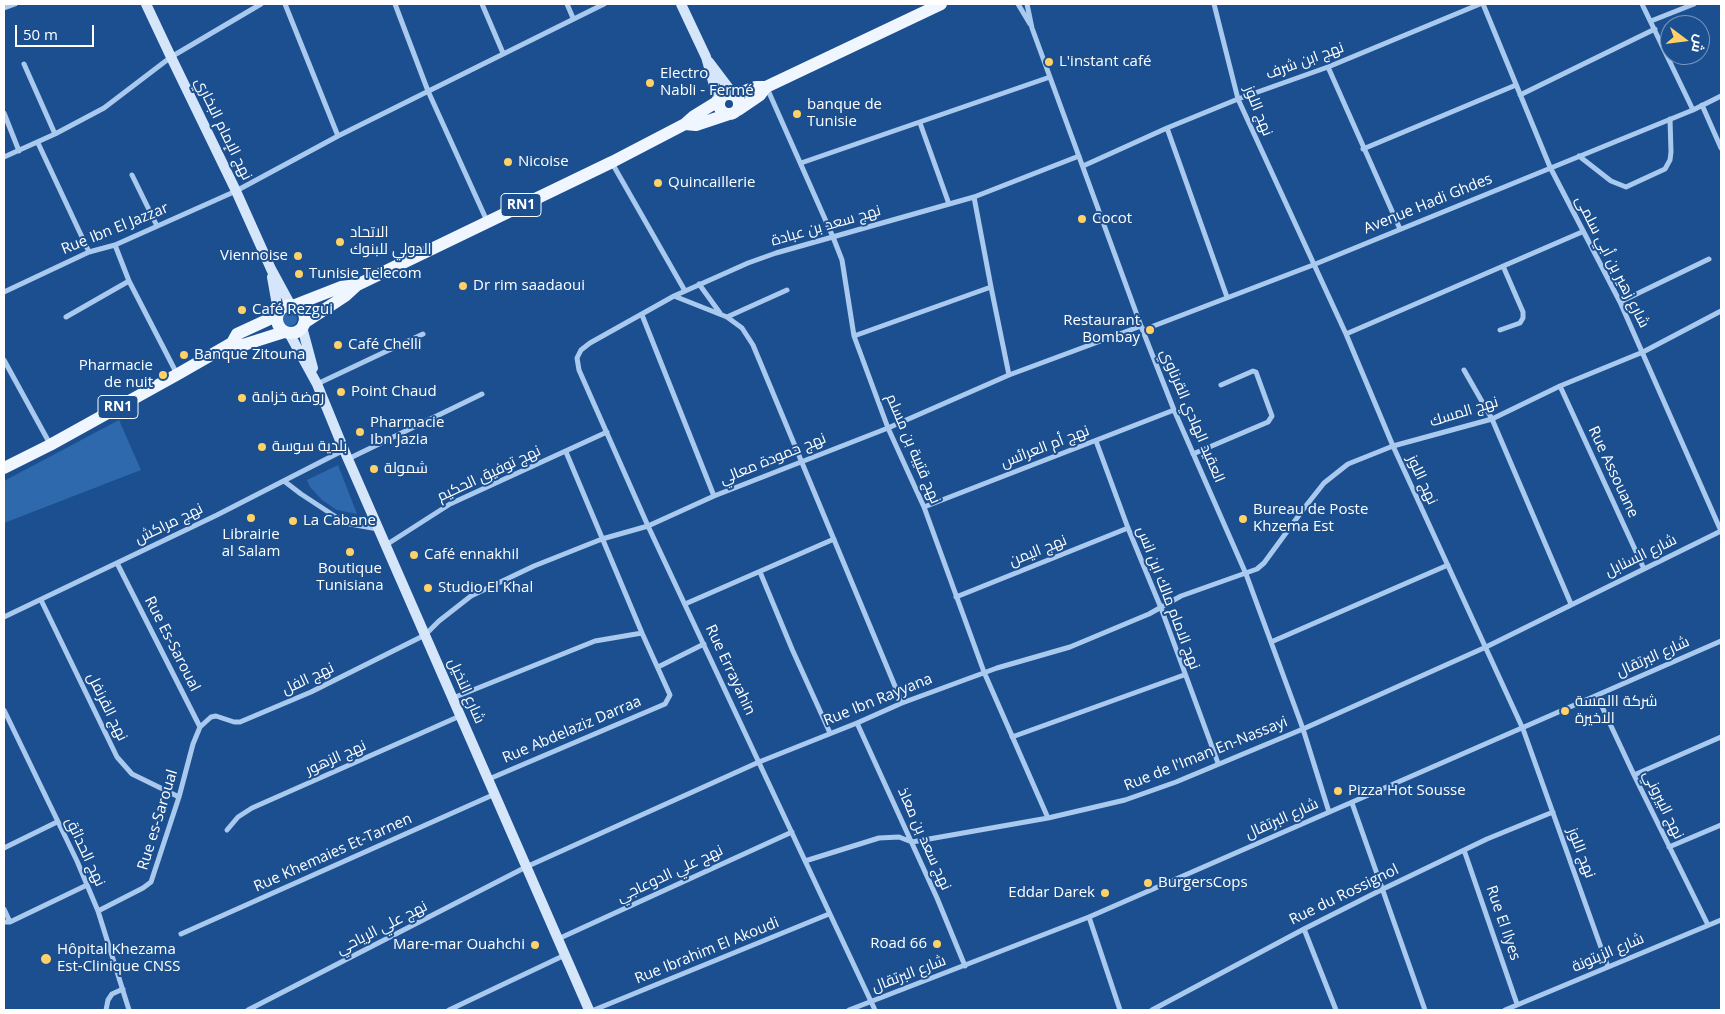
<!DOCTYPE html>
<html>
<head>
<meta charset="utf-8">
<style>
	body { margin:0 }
	#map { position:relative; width:1725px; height:1014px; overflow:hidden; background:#1b4f8f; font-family:"Open Sans",Cairo,sans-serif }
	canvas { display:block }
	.frame { position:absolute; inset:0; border:5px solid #fff; pointer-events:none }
	.north { position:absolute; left:1660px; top:15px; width:50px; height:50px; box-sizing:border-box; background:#1b4f8f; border:1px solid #7695bc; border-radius:50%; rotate:105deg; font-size:14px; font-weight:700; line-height:20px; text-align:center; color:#fff }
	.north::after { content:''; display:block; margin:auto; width:18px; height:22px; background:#ffd166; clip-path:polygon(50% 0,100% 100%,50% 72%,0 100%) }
	.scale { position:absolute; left:15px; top:25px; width:79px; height:22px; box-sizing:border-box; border:2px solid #fff; border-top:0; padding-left:6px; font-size:15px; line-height:18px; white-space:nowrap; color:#fff; -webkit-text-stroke:4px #1b4f8f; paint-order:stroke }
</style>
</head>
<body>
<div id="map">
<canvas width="1725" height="1014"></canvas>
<div class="frame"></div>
<div class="north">ش</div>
<div class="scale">50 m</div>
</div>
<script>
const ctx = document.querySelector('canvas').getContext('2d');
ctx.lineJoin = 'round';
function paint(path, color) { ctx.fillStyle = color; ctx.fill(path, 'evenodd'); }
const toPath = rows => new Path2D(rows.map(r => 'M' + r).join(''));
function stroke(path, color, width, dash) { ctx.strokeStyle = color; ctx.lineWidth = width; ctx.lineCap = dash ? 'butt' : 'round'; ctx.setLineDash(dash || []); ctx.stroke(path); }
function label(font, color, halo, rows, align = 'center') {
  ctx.font = font + ' "Open Sans",Cairo,sans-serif'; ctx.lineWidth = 4; ctx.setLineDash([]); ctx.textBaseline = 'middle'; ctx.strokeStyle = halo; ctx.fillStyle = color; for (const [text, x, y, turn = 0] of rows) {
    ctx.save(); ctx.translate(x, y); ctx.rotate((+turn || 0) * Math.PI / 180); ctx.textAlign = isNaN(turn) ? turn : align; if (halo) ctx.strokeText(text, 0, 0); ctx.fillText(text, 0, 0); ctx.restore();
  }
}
paint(toPath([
	'283 319a7 7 0 1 1 14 0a7 7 0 1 1-14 0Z',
	[119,420,141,470,4,523,4,481],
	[338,465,357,514,337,510,322,500,310,487,307,480]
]), '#2e69ad');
stroke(toPath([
	[285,4,338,136],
	[395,4,428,91,487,221],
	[482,4,503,53],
	[567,4,573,18],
	[1018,4,1030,24],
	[1027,4,1032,28,1141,326,1174,410,1246,574,1303,729,1329,812],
	[1214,4,1238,99,1346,334,1393,446,1523,729,1608,967],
	[1642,4,1693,110],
	[4,8,15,4],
	[1651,21,1694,4],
	[24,64,55,134],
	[1328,67,1400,229],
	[767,88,833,237,842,260,854,336,888,428,924,507,984,672,1048,818],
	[1520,95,1655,29],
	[1702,105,1721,148],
	[4,113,19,151],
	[920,123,949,204],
	[1167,128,1227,297],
	[38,143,89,252],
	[1363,149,1516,85],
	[1579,156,1611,181,1626,187,1665,169,1670,160,1671,152,1670,119],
	[4,157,55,134,104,108,171,57,261,4],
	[612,163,685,291],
	[801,163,1050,77],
	[1083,166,1167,128,1238,99,1328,67,1480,4],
	[132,175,157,226],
	[974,197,991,287],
	[115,245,129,281,177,374],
	[699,284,720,313],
	[4,292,89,252,115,245,236,191,338,136,604,4],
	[674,296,727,317,742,328,753,345,902,703],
	[1620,302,1709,259],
	[642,315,714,496],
	[66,317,129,281],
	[727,317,787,290],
	[1143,330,1313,265,1693,110,1721,96],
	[1500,330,1520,323,1523,318,1523,312,1503,266],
	[1346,334,1582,232],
	[854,336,991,287,1009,375],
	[4,360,50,444],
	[1464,370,1492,419,1571,604],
	[317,384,423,334],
	[1560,386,1644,569],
	[1096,441,1128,528,1161,608,1218,763],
	[1193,454,1268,422,1272,416,1256,372,1253,371,1221,385],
	[348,459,482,394],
	[284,481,301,494,336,517,350,524,378,529],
	[924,507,1174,410],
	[386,545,450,504,607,432],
	[760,572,792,649,830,733],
	[956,597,1128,528],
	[41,600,117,757,132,774,179,797],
	[685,604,834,539],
	[4,617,217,515,344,450],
	[1271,642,1448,565],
	[658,667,704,644],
	[1597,696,1634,775,1708,925],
	[453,698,595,641,642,633],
	[4,710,77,861,98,911,129,1010],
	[857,723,937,898,965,966],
	[200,727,211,717,216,716,234,722,240,722,311,692,425,635,439,621,471,596,534,566,602,539,648,526,714,496,888,428,1009,375,1141,326],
	[1012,737,1184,675],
	[1634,775,1721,737],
	[489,779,665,704,670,695,642,633,566,452],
	[1352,803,1425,1010],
	[227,830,238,817,252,808,460,716],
	[1669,847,1721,825],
	[4,848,57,822],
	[1464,850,1517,1004],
	[805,861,879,838,899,837,912,842,1048,818,1125,800,1176,782,1303,729,1486,647,1721,531,1620,302,1550,167,1483,4],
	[4,909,10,922],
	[98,911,143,888,151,882,179,797,193,744,200,727,117,563],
	[1089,917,1120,1010],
	[4,922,10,922,87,885],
	[1304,929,1336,1010],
	[181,934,495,794],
	[558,939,792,832],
	[106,1010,108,1000,112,994,123,989],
	[248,1010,526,867,759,762,857,723,902,703,997,668,1070,647,1149,614,1181,596,1257,569,1264,563,1305,507,1324,483,1348,464,1393,446,1492,419,1560,386,1643,352,1721,311],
	[449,1010,565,955],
	[594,1010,829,914],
	[849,1010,1089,917,1721,641],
	[875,1010,648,526,579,370,577,358,581,350,590,343,674,296,748,263,776,253,974,197,1079,156],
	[1152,1010,1304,929,1383,889,1487,839,1553,812],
	[1505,1010,1721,920]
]), '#a9c9ee', 5);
stroke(toPath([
	[146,4,171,57,236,191,271,269,290,304],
	[681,4,706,57,719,103],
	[709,62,734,95],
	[272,277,278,311],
	[302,327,313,368],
	[289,333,317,384,344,450,589,1010]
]), '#d6e6fa', 10);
stroke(toPath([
	'719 104a10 10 0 1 1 20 0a10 10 0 1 1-20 0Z',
	[734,95,756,87,766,87],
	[738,110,760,95,766,87,941,4],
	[685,124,696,125,729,114],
	'277 319a14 14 0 1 1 28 0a14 14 0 1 1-28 0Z',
	[295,305,341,287,357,285],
	[304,323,345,296,357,285,612,162,685,124,694,116,720,100],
	[232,343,243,345,284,332],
	[4,468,50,445,178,374,232,343,237,334,276,316]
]), '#f0f6ff', 12);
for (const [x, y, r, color] of [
	[1049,62,5,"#ffd166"],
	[650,83,5,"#ffd166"],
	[797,114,5,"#ffd166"],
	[508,162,5,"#ffd166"],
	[658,183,5,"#ffd166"],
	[1082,219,5,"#ffd166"],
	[340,242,5,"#ffd166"],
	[298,256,5,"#ffd166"],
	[299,274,5,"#ffd166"],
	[463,286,5,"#ffd166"],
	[242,310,5,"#ffd166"],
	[1150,330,5,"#ffd166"],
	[338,345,5,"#ffd166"],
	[184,355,5,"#ffd166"],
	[163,375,5,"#ffd166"],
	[341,392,5,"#ffd166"],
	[242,398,5,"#ffd166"],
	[360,432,5,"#ffd166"],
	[262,447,5,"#ffd166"],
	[374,469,5,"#ffd166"],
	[251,518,5,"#ffd166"],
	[1243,519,5,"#ffd166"],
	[293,521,5,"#ffd166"],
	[350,552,5,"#ffd166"],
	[414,555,5,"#ffd166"],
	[428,588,5,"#ffd166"],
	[1565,711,5,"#ffd166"],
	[1338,791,5,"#ffd166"],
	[1148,883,5,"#ffd166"],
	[1105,893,5,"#ffd166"],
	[937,944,5,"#ffd166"],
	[535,945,5,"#ffd166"],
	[46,959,6,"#ffd166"]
]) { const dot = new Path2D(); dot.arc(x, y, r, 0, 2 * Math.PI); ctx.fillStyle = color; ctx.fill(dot); stroke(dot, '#1b4f8f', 2); }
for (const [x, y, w] of [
	[521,205,40],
	[118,407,40]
]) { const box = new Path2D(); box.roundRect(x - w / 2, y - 11.5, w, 23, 4); ctx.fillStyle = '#1b4f8f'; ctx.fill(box); stroke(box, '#fff', 1); }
label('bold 14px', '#fff', null, [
	["RN1",521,205],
	["RN1",118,407]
]);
label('15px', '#fff', '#1b4f8f', [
	["نهج ابن شرف",1305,61,-20],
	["نهج اللوز",1258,111,68],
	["نهج الإمام البخاري",223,129,64],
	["Avenue Hadi Ghdes",1428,204,-22],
	["نهج سعد بن عبادة",826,226,-16],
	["Rue Ibn El Jazzar",115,229,-22],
	["شارع زهير بن أبي سلمى",1612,262,63],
	["نهج المسك",1464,412,-17],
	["العقيد الهادي القرناوي",1192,416,67],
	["نهج أم العرائس",1045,447,-21],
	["نهج قتيبة بن مسلم",913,449,67],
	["نهج حمودة معالي",773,459,-22],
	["Rue Assouane",1613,472,65],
	["نهج توفيق الحكيم",489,474,-25],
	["نهج اللوز",1422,480,65],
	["نهج مراكش",169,524,-26],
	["نهج اليمن",1038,551,-22],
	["شارع السنابل",1641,556,-26],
	["نهج الامام مالك ابن انس",1168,598,69],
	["Rue Es-Saroual",172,644,63],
	["شارع البرتقال",1653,657,-24],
	["Rue Errayahin",730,670,65],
	["نهج الفل",308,679,-25],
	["شارع النخيل",466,691,66],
	["Rue Ibn Rayyana",878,700,-22],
	["نهج القرنفل",107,707,64],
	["Rue Abdelaziz Darraa",572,730,-23],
	["Rue de l'Iman En-Nassayi",1206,754,-22],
	["نهج الزهور",336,758,-24],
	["نهج البيروني",1663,805,64],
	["شارع البرتقال",1282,819,-24],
	["Rue es-Saroual",158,820,-73],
	["نهج سعد بن معاذ",924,839,66],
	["نهج الحدائق",85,852,65],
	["Rue Khemaies Et-Tarnen",333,853,-24],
	["نهج اللوز",1581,853,69],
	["نهج علي الدوعاجي",670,874,-25],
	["Rue du Rossignol",1344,895,-26],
	["Rue El Ilyes",1503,923,71],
	["نهج علي الرياحي",382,928,-27],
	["Rue Ibrahim El Akoudi",707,951,-22],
	["شارع الزيتونة",1608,953,-23],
	["شارع البرتقال",909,974,-21]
]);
label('15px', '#fff', '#1b4f8f', [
	["L'instant café",1059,62],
	["Electro",660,74],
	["Nabli - Fermé",660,91],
	["banque de",807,105],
	["Tunisie",807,122],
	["Nicoise",518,162],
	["Quincaillerie",668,183],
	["Cocot",1092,219],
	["الاتحاد",350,233],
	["الدولي للبنوك",350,250],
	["Viennoise",288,256,"right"],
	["Tunisie Telecom",309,274],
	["Dr rim saadaoui",473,286],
	["Café Rezgui",252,310],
	["Restaurant",1140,321,"right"],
	["Bombay",1140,338,"right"],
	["Café Chelli",348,345],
	["Banque Zitouna",194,355],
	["Pharmacie",153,366,"right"],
	["de nuit",153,383,"right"],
	["Point Chaud",351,392],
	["روضة خزامة",252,398],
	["Pharmacie",370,423],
	["Ibn Jazia",370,440],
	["بلدية سوسة",272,447],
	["شمولة",384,469],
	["Bureau de Poste",1253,510],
	["Khzema Est",1253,527],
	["La Cabane",303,521],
	["Librairie",251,535,"center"],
	["al Salam",251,552,"center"],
	["Café ennakhil",424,555],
	["Boutique",350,569,"center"],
	["Tunisiana",350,586,"center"],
	["Studio El Khal",438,588],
	["شركة االمسة",1575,702],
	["الاخيرة",1575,719],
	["Pizza Hot Sousse",1348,791],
	["BurgersCops",1158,883],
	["Eddar Darek",1095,893,"right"],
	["Road 66",927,944,"right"],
	["Mare-mar Ouahchi",525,945,"right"],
	["Hôpital Khezama",57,950],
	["Est-Clinique CNSS",57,967]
], 'left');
</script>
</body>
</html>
